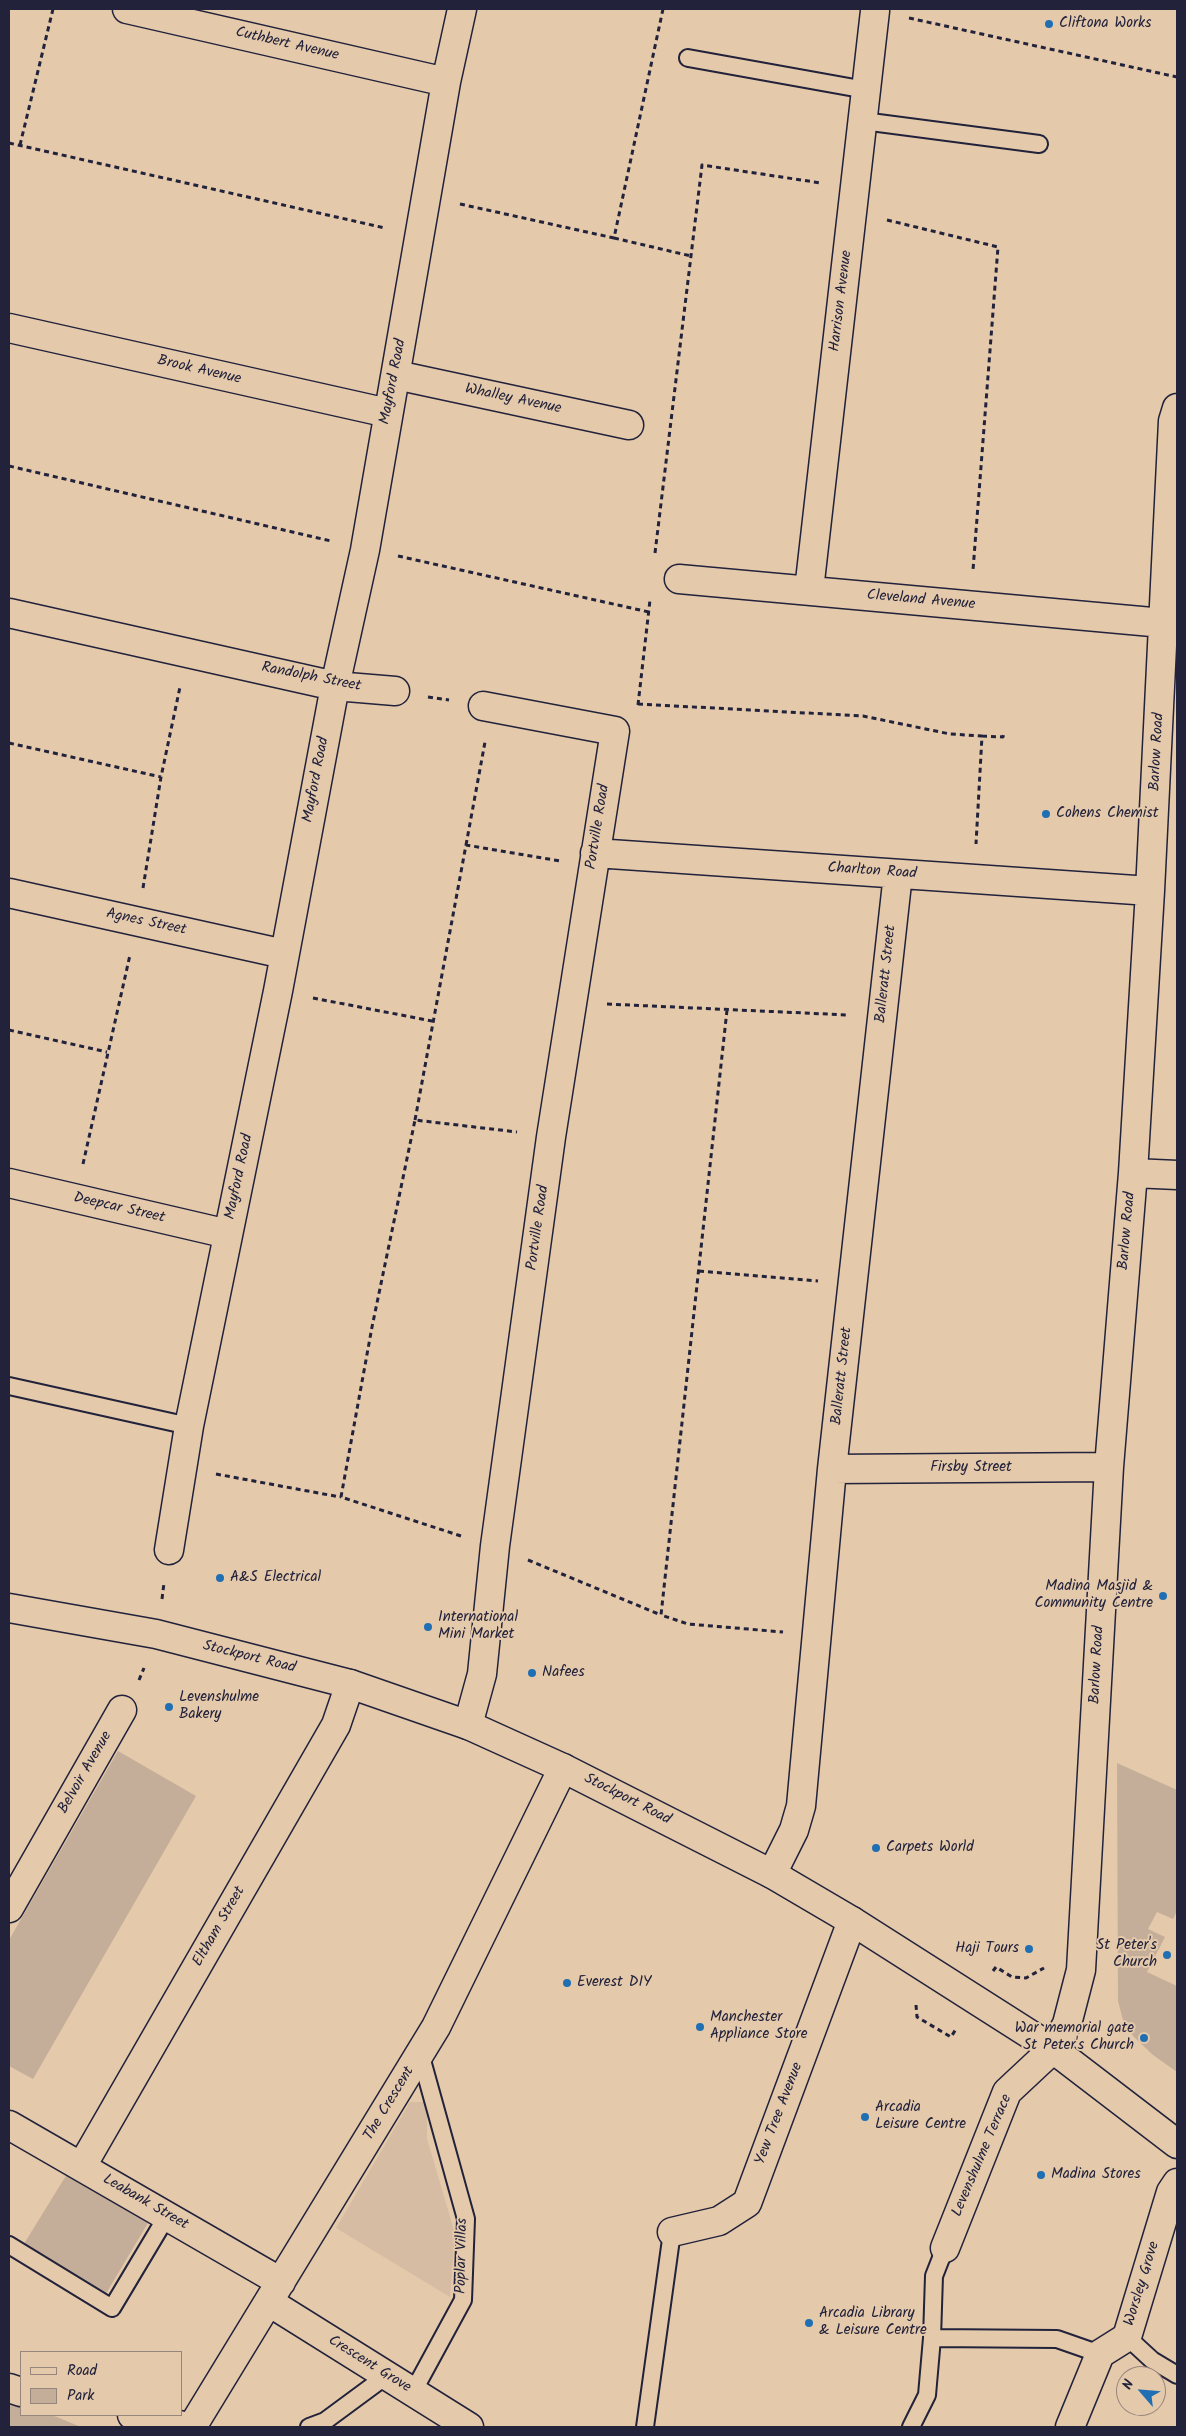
<!DOCTYPE html>
<html>
<head>
<meta charset="utf-8">
<style>
	body { margin:0 }
	#map { position:relative; width:1186px; height:2436px; overflow:hidden; background:#e4c9ab; font-family:Kalam,sans-serif }
	canvas { display:block }
	.frame { position:absolute; inset:0; border:10px solid #22223b; pointer-events:none }
	.legend { position:absolute; left:20px; top:2351px; width:162px; height:65px; box-sizing:border-box; background:#e4c9ab; border:1px solid #96867e; margin:0; padding:6px 9px; list-style:none; font-size:15px; color:#22223b }
	.legend li { display:flex; align-items:center; gap:10px; height:25px }
	.legend b { width:25px; border:1px solid #96867e }
	.north { position:absolute; left:1116px; top:2366px; width:50px; height:50px; box-sizing:border-box; background:#e4c9ab; border:1px solid #96867e; border-radius:50%; rotate:297deg; font-size:14px; font-weight:700; line-height:20px; text-align:center; color:#22223b }
	.north::after { content:''; display:block; margin:auto; width:18px; height:22px; background:#1f6fb2; clip-path:polygon(50% 0,100% 100%,50% 72%,0 100%) }
</style>
</head>
<body>
<div id="map">
<canvas width="1186" height="2436"></canvas>
<div class="frame"></div>
<ul class="legend">
<li><b style="height:6px;background:#e4c9ab"></b>Road</li>
<li><b style="height:14px;background:#c5ae99"></b>Park</li>
</ul>
<div class="north">N</div>
</div>
<script>
const ctx = document.querySelector('canvas').getContext('2d');
ctx.lineJoin = 'round';
function paint(path, color) { ctx.fillStyle = color; ctx.fill(path, 'evenodd'); }
const toPath = rows => new Path2D(rows.map(r => 'M' + r).join(''));
function stroke(path, color, width, dash) { ctx.strokeStyle = color; ctx.lineWidth = width; ctx.lineCap = dash ? 'butt' : 'round'; ctx.setLineDash(dash || []); ctx.stroke(path); }
function label(font, color, halo, rows, align = 'center') {
  ctx.font = font + ' Kalam,sans-serif'; ctx.lineWidth = 4; ctx.setLineDash([]); ctx.textBaseline = 'middle'; ctx.strokeStyle = halo; ctx.fillStyle = color; for (const [text, x, y, turn = 0] of rows) {
    ctx.save(); ctx.translate(x, y); ctx.rotate((+turn || 0) * Math.PI / 180); ctx.textAlign = isNaN(turn) ? turn : align; if (halo) ctx.strokeText(text, 0, 0); ctx.fillText(text, 0, 0); ctx.restore();
  }
}
paint(toPath([
	[410,2102,427,2102,427,2139,455,2234,450,2297,336,2228]
]), '#d5bca2');
paint(toPath([
	[118,1751,196,1796,33,2079,9,2066,9,1940],
	[1117,1763,1177,1790,1177,1911,1173,1919,1157,1912,1148,1929,1165,1937,1147,1972,1177,1986,1177,2072,1153,2055,1133,2036,1123,2020,1118,2001],
	[67,2174,148,2223,104,2297,22,2247],
	[9,2396,21,2401,21,2415,52,2415,81,2427,9,2427]
]), '#c5ae99');
const lane = toPath([
	[688,58,866,90],
	[863,121,1039,144],
	[9,1386,189,1426],
	[9,2245,112,2308,167,2216],
	[1127,2337,1152,2360,1177,2375],
	[932,2338,934,2276,945,2248],
	[413,2392,463,2300,466,2219,420,2053],
	[309,2427,325,2421,386,2376],
	[645,2427,672,2232],
	[911,2427,927,2395,932,2338,1057,2339,1100,2354]
]);
const street = toPath([
	[127,9,446,82],
	[9,328,388,413],
	[396,375,629,425],
	[679,579,1163,623],
	[809,590,875,11],
	[9,613,335,686,395,691],
	[595,853,1150,891],
	[9,893,284,954],
	[1133,1173,1177,1175],
	[9,1183,228,1234],
	[832,1469,1109,1467],
	[169,1550,189,1426,278,991,335,686,365,550,446,82,462,9],
	[468,1725,482,1674,495,1546,551,1137,615,731,483,706],
	[772,1874,794,1830,801,1806,832,1469,898,874],
	[9,1908,122,1710],
	[9,2125,281,2282],
	[82,2166,336,1725,350,1684],
	[672,2232,719,2221,747,2203,852,1921],
	[945,2248,1007,2092,1053,2049,1067,2024,1081,1970,1109,1467,1133,1173,1150,891,1173,421,1177,408],
	[269,2302,469,2427],
	[9,2388,21,2392],
	[132,2415,188,2427],
	[192,2427,436,2027,563,1768],
	[1070,2427,1100,2354,1127,2337,1171,2192,1177,2183]
]);
const highway = toPath([
	[9,1608,156,1634,350,1684,468,1725,563,1768,772,1874,852,1921,1053,2049,1177,2144]
]);
stroke(lane, '#22223b', 20);
stroke(street, '#22223b', 31);
stroke(highway, '#22223b', 31);
stroke(toPath([
	[909,18,1177,77],
	[9,143,385,228],
	[20,145,53,9],
	[460,204,614,238,663,9],
	[887,220,998,247,973,570],
	[614,238,691,256],
	[9,466,331,541],
	[655,553,702,165,821,183],
	[398,556,649,612],
	[428,697,449,700],
	[638,704,863,716,950,734,982,736,976,844],
	[638,705,650,600],
	[982,736,1003,737,1004,733],
	[9,743,161,777],
	[466,845,485,742],
	[143,888,161,777,180,687],
	[313,998,432,1021],
	[607,1004,848,1015],
	[727,1010,661,1615,688,1624,783,1632],
	[9,1030,107,1052],
	[415,1120,466,845,560,861],
	[83,1164,130,955],
	[699,1271,818,1281],
	[216,1474,340,1497],
	[461,1536,341,1497,372,1327,415,1120,517,1132],
	[528,1560,661,1615],
	[162,1599,164,1583],
	[139,1680,144,1668],
	[993,1971,996,1967,1012,1977,1026,1978,1044,1968],
	[916,2005,917,2017,951,2037,956,2029]
]), '#22223b', 3, [5, 4]);
stroke(lane, '#e4c9ab', 16);
stroke(street, '#e4c9ab', 28);
stroke(highway, '#e4c9ab', 28);
for (const [x, y, r, color] of [
	[1049,24,5,"#1f6fb2"],
	[1046,814,5,"#1f6fb2"],
	[220,1578,5,"#1f6fb2"],
	[1163,1596,5,"#1f6fb2"],
	[428,1627,5,"#1f6fb2"],
	[532,1673,5,"#1f6fb2"],
	[169,1707,5,"#1f6fb2"],
	[876,1848,5,"#1f6fb2"],
	[1029,1949,5,"#1f6fb2"],
	[1167,1955,5,"#1f6fb2"],
	[567,1983,5,"#1f6fb2"],
	[700,2027,5,"#1f6fb2"],
	[1144,2038,5,"#1f6fb2"],
	[865,2117,5,"#1f6fb2"],
	[1041,2175,5,"#1f6fb2"],
	[809,2323,5,"#1f6fb2"]
]) { const dot = new Path2D(); dot.arc(x, y, r, 0, 2 * Math.PI); ctx.fillStyle = color; ctx.fill(dot); stroke(dot, '#e4c9ab', 2); }
label('15px', '#22223b', '#e4c9ab', [
	["Cliftona Works",1059,24],
	["Cohens Chemist",1056,814],
	["A&S Electrical",230,1578],
	["Madina Masjid &",1153,1587,"right"],
	["Community Centre",1153,1604,"right"],
	["International",438,1618],
	["Mini Market",438,1635],
	["Nafees",542,1673],
	["Levenshulme",179,1698],
	["Bakery",179,1715],
	["Carpets World",886,1848],
	["St Peter's",1157,1946,"right"],
	["Church",1157,1963,"right"],
	["Haji Tours",1019,1949,"right"],
	["Everest DIY",577,1983],
	["Manchester",710,2018],
	["Appliance Store",710,2035],
	["War memorial gate",1134,2029,"right"],
	["St Peter's Church",1134,2046,"right"],
	["Arcadia",875,2108],
	["Leisure Centre",875,2125],
	["Madina Stores",1051,2175],
	["Arcadia Library",819,2314],
	["& Leisure Centre",819,2331]
], 'left');
label('15px', '#22223b', '#e4c9ab', [
	["Cuthbert Avenue",287,45,13],
	["Harrison Avenue",842,301,-83],
	["Brook Avenue",199,371,13],
	["Mayford Road",394,382,-79],
	["Whalley Avenue",513,400,12],
	["Cleveland Avenue",921,601,5],
	["Randolph Street",311,678,11],
	["Barlow Road",1158,752,-87],
	["Mayford Road",317,780,-79],
	["Portville Road",599,827,-81],
	["Charlton Road",872,872,4],
	["Agnes Street",146,923,12],
	["Balleratt Street",887,974,-84],
	["Mayford Road",240,1177,-78],
	["Deepcar Street",119,1209,13],
	["Portville Road",539,1228,-82],
	["Barlow Road",1128,1231,-85],
	["Balleratt Street",843,1376,-84],
	["Firsby Street",971,1468],
	["Stockport Road",249,1658,14],
	["Barlow Road",1098,1665,-87],
	["Belvoir Avenue",86,1773,-60],
	["Stockport Road",627,1800,27],
	["Eltham Street",220,1927,-60],
	["The Crescent",390,2104,-59],
	["Yew Tree Avenue",780,2114,-69],
	["Levenshulme Terrace",983,2156,-67],
	["Leabank Street",145,2203,30],
	["Poplar Villas",463,2256,-89],
	["Worsley Grove",1143,2284,-73],
	["Crescent Grove",369,2365,32]
]);
</script>
</body>
</html>
